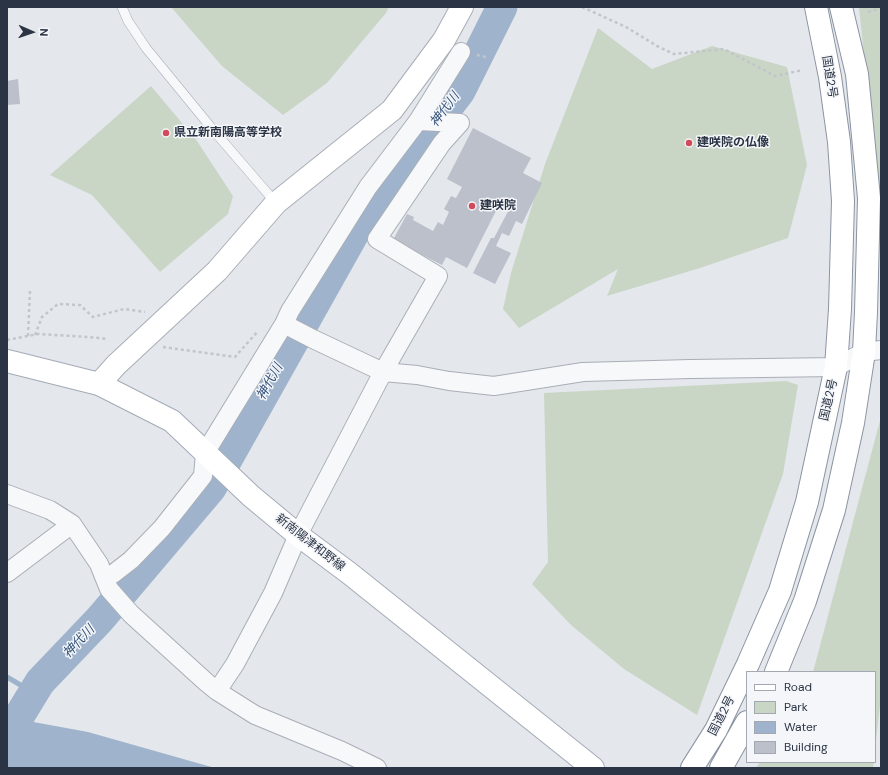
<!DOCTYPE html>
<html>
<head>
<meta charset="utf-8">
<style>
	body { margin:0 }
	#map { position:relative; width:888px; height:775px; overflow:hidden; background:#e4e7ec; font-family:"DM Sans",sans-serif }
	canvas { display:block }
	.frame { position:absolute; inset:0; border:8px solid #2b3445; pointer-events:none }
	.legend { position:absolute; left:746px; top:671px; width:130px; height:92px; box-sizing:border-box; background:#f4f6f9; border:1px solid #a4a8b1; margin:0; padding:5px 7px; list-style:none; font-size:12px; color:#2b3445 }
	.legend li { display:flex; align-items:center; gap:8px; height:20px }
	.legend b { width:20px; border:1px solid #a4a8b1 }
	.north { position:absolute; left:12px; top:12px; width:40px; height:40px; -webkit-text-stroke:3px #f4f6f9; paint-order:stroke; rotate:92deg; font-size:11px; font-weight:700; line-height:16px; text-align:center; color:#2b3445 }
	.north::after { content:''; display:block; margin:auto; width:14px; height:18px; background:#2b3445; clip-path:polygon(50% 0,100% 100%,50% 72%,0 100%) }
</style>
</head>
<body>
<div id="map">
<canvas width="888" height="775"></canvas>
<div class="frame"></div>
<ul class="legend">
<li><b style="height:5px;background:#fff"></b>Road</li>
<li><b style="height:11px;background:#c9d6c5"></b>Park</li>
<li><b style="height:11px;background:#9fb4cc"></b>Water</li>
<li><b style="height:11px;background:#bbc0ca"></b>Building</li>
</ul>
<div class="north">N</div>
</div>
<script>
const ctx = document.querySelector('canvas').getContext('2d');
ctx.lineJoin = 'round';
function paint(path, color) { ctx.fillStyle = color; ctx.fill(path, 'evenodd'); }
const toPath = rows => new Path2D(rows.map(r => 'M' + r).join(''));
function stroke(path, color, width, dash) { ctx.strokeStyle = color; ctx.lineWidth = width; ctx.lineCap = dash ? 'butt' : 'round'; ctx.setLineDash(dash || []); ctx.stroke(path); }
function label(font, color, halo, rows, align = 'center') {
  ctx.font = font + ' "DM Sans","Noto Sans JP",sans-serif'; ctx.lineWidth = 3; ctx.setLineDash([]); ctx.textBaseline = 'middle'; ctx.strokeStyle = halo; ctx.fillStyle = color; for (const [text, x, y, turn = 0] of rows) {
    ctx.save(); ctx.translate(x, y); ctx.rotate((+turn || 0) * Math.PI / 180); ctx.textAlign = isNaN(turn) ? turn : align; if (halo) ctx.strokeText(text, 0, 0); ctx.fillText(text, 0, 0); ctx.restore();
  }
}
paint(toPath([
	[171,7,389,7,386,13,327,83,283,115,222,66],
	[859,7,881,7,881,224,868,139,865,65],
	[598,28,652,69,712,46,787,67,807,165,788,238,700,268,607,296,618,269,519,328,503,309,511,273,545,164],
	[151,86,197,141,233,196,228,214,160,272,92,195,50,175],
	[786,381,798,385,783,474,697,715,624,669,571,625,532,584,548,562,544,393],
	[881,417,881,696,875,749,875,672,813,672],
	[760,762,874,762,873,768,756,768]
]), '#c9d6c5');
paint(toPath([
	[17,719,88,732,215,768,7,768,7,721]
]), '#9fb4cc');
stroke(toPath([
	[7,677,34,693]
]), '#9fb4cc', 5);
stroke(toPath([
	[7,736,40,682,100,619,211,488,362,219,460,91,502,7]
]), '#9fb4cc', 31);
paint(toPath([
	[18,79,20,104,7,105,7,81],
	[473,128,531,158,523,173,542,183,522,224,516,221,509,236,502,233,496,246,511,253,495,284,473,273,491,238,494,238,513,202,503,197,467,268,446,257,442,265,393,240,407,214,414,217,413,220,433,231,438,222,443,225,449,212,444,209,451,196,456,198,462,187,447,179]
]), '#bbc0ca');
const lane = toPath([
	[122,7,128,21,146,48,214,131,276,203]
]);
const street = toPath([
	[418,121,460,123],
	[284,324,313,339,383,372,417,375,449,381,494,386,583,372,690,369,836,367,864,352,881,350],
	[7,494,50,510,72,524,99,564,109,589,131,614,206,682,217,691,255,715,342,751,377,768],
	[7,573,72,524],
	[104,577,113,574,131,560,162,528,203,476,205,453,284,324,290,311,368,187,418,121,461,52],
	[217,691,235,664,273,593,298,535,383,372,438,276,377,239,442,143,460,123]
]);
const secondary = toPath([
	[99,384,116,365,217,271,276,203,392,110,444,40,462,7]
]);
const primary = toPath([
	[7,361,99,384,172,421,251,496,298,535,349,573,593,768]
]);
const highway = toPath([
	[776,672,805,601,834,510,853,423,864,352,866,312,869,198,857,74,841,7],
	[692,768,716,730,748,664,780,591,807,502,836,367,840,309,843,201,839,142,830,77,816,7],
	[721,768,747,722]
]);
stroke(lane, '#a9aeb7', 10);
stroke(street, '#a9aeb7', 20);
stroke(secondary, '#a9aeb7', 24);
stroke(primary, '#a3abb8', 24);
stroke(highway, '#8b94a3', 24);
stroke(toPath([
	[582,7,626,27,657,46,674,54,724,49,775,76,803,70],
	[868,12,881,8],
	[477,55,486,57],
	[35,335,42,317,58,304,80,305,93,317,124,309,145,312],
	[28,336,30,291],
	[7,340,38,334,89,337,108,339],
	[163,347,235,357,258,331]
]), '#c2c5cb', 2.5, [3, 3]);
stroke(lane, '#f7f8fa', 9);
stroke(street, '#f7f8fa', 18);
stroke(secondary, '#fff', 22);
stroke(primary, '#fff', 22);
stroke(highway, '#fff', 22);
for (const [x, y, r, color] of [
	[166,133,4,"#d1495b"],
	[689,143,4,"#d1495b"],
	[472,206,4,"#d1495b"]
]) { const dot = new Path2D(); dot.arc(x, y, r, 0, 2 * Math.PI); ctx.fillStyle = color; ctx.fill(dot); stroke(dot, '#f4f6f9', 1.5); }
label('12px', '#2b3445', '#f4f6f9', [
	["国道2号",829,77,81],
	["国道2号",829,400,-77],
	["新南陽津和野線",310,543,38],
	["国道2号",722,716,-63]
]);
label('bold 12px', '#2b3445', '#f4f6f9', [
	["県立新南陽高等学校",174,133],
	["建咲院の仏像",697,143],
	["建咲院",480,206]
], 'left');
label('italic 13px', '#34527a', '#f4f6f9', [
	["神代川",445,110,-53],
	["神代川",270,382,-61],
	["神代川",79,642,-47]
]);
</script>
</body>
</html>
